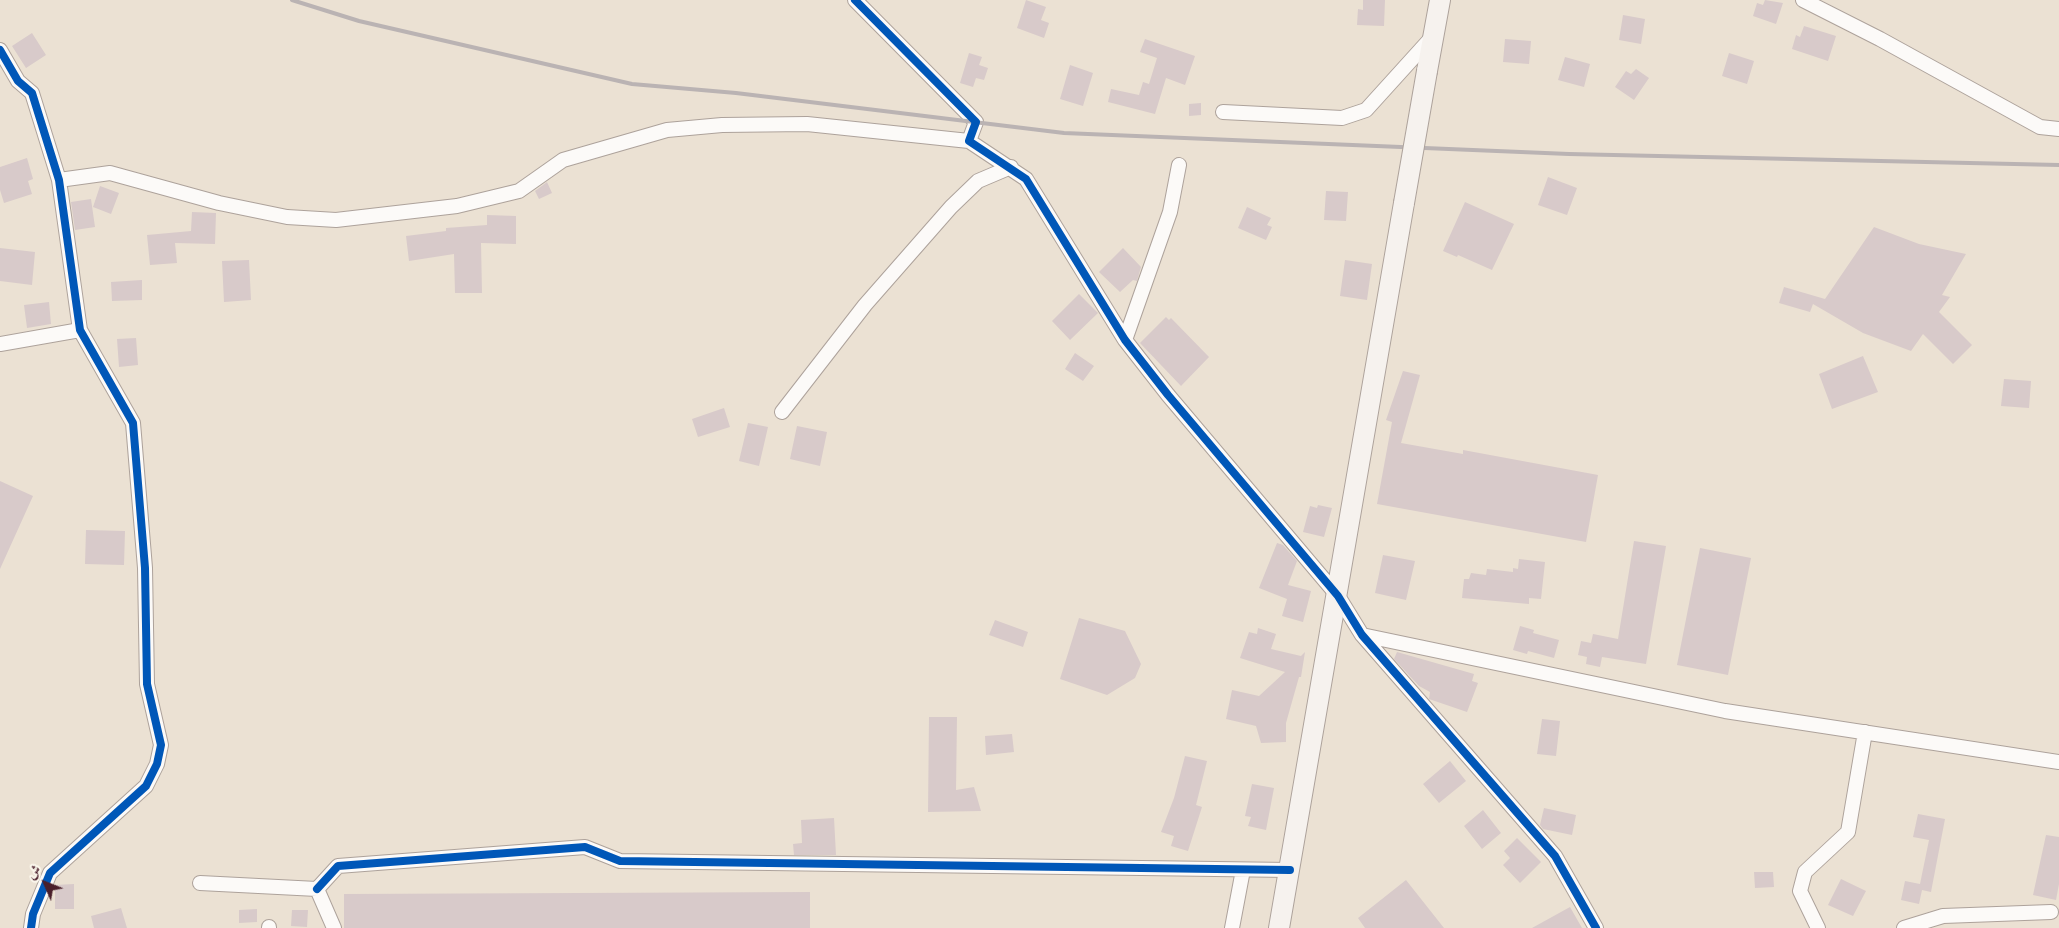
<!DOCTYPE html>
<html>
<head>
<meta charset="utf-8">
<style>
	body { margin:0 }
	#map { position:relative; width:2059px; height:928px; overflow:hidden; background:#ebe1d3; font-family:"IM FELL Double Pica",Amiri,serif }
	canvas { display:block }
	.north { position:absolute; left:20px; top:858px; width:50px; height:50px; -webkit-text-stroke:4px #fbf7ec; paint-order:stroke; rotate:314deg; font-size:14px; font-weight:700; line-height:20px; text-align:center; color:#4a1f2b }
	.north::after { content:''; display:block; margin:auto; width:18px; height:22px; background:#4a1f2b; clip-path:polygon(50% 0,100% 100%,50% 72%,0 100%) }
</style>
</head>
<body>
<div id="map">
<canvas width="2059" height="928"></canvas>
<div class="north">ش</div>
</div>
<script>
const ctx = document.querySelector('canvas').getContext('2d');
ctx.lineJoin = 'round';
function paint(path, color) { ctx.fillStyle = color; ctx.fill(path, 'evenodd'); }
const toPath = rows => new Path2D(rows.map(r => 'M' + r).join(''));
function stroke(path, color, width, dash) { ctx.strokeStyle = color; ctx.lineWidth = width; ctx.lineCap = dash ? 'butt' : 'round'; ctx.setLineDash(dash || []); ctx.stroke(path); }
paint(toPath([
	[1026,0,1046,7,1041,20,1049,23,1044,38,1017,28],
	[1363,0,1385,0,1384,26,1357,25,1358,9,1363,10],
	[1765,0,1783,3,1776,24,1753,16,1757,3,1763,5],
	[1623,15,1645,19,1641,44,1619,40],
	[1804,26,1836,36,1828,61,1792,49,1796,35,1800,37],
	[32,33,46,55,26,68,12,46],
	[1145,39,1195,56,1185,85,1166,78,1155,114,1108,102,1111,89,1139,95,1143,82,1149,84,1157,58,1140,52],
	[1505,39,1531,41,1529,64,1503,62],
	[969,53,982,57,979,65,988,68,984,80,976,78,973,87,960,83],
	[1729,53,1754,61,1747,84,1722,76],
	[1565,57,1590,64,1584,87,1558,80],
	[1070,65,1093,73,1083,106,1060,99],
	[1636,69,1649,78,1634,100,1615,87,1626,71,1631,74],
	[1201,103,1201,115,1189,116,1189,104],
	[27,158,33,179,28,181,32,194,4,203,0,190,0,167],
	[1548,177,1577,188,1567,215,1538,205],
	[547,182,552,193,539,199,535,191],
	[100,186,119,193,111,214,93,207],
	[1326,191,1348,192,1346,221,1324,220],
	[91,199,95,227,75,230,71,202],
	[1465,202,1514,224,1492,270,1458,255,1457,257,1443,251],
	[1247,207,1271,218,1267,225,1272,227,1266,240,1238,228],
	[192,212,216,213,215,244,175,243,177,263,150,265,147,235,191,231],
	[487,215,516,216,516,244,481,243,482,293,455,293,454,254,409,261,406,236,446,231,446,228,487,225],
	[1874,227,1919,244,1966,254,1942,295,1950,297,1939,312,1972,345,1953,364,1923,334,1911,351,1863,333,1813,304,1810,312,1779,303,1784,287,1825,299],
	[0,248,35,252,32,285,0,281],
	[1123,248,1141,267,1137,281,1133,280,1120,292,1099,272],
	[249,260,251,300,224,302,222,261],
	[1345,260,1372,264,1367,300,1340,296],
	[142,280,142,300,112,301,111,282],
	[1079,294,1098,313,1070,340,1052,321],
	[49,302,51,324,27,328,24,305],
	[1166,317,1169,320,1171,318,1209,357,1181,386,1140,343],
	[136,338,138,365,119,367,117,339],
	[1075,353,1094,366,1083,381,1065,369],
	[1863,356,1878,392,1832,409,1819,374],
	[1403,371,1420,375,1401,443,1463,454,1463,450,1598,475,1586,542,1377,504,1392,422,1386,420],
	[2004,379,2031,381,2029,408,2001,406],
	[724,408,730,427,698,437,692,419],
	[748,423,768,427,759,466,739,461],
	[797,426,827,432,820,466,790,459],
	[0,481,33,496,0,569],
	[1318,505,1332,508,1324,537,1303,532,1310,506,1317,508],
	[86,530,125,531,124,565,85,564],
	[1634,541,1666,546,1646,664,1602,657,1600,667,1586,664,1587,657,1578,655,1581,641,1591,643,1593,634,1618,639],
	[1277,543,1283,545,1297,561,1288,585,1311,591,1303,622,1282,616,1287,599,1259,588],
	[1700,548,1751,558,1728,675,1677,665],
	[1383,555,1415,561,1406,600,1375,593],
	[1519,559,1545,562,1541,599,1529,598,1529,604,1462,598,1464,579,1469,579,1471,573,1486,575,1487,569,1513,572,1513,568,1518,569],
	[1079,618,1125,631,1141,664,1135,678,1107,695,1060,679],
	[995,620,1028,632,1023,647,989,635],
	[1520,626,1534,630,1533,633,1559,640,1554,658,1528,651,1527,654,1513,650],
	[1258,628,1276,634,1271,649,1301,656,1305,652,1301,677,1299,677,1286,723,1286,742,1261,743,1256,726,1226,719,1232,690,1259,696,1285,672,1240,658,1249,632,1257,634],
	[1397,652,1474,674,1472,681,1478,683,1467,712,1429,699,1430,692,1419,686,1394,659],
	[929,717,957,717,956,790,974,787,981,811,928,812],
	[1542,719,1560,721,1556,756,1537,754],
	[1012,734,1014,752,986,755,985,736],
	[1185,756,1207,761,1196,805,1202,807,1188,851,1171,846,1174,836,1161,832,1174,798],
	[1450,761,1466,781,1439,803,1423,784],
	[1252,784,1274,788,1266,830,1248,826,1251,817,1245,816],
	[1544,808,1576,815,1572,835,1543,829,1540,825],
	[1483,810,1501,833,1482,849,1464,826],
	[1918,814,1945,819,1931,892,1922,890,1919,904,1901,900,1905,881,1920,884,1929,840,1913,837],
	[834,818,836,855,794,855,793,844,802,843,801,820],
	[2046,835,2059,837,2059,884,2056,900,2033,895],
	[1517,838,1541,862,1520,883,1503,865,1510,858,1504,851],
	[1754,872,1773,872,1774,887,1755,888],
	[1841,879,1866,891,1853,916,1828,905],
	[1406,880,1444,928,1365,928,1358,918],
	[74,884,74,909,55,909,55,885],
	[810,892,810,928,344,928,344,894],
	[1570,907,1582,928,1532,928],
	[121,908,127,928,94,928,91,916],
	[257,909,257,922,239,923,239,910],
	[292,910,308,910,307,927,291,926]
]), '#d8caca');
const street = toPath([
	[855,0,976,122,969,141,1026,179,1125,340,1168,395,1338,596,1362,635,1555,856,1596,928],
	[1803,0,1880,39,2040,127,2059,129],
	[0,50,18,81,32,93,59,180,80,330,133,423,145,568,147,684,161,745,157,764,146,786,50,873,33,914,31,928],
	[1223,112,1342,118,1366,110,1433,36],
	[59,180,110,173,219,203,287,217,336,220,457,206,519,191,563,160,667,130,722,125,807,124,969,141],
	[1125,340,1170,212,1179,165],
	[0,344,80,330],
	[782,412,865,305,951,207,978,181,1011,167],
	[1362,635,1725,711,2059,762],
	[200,883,317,889,334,928],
	[317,889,338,866,585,847,620,861,1290,870],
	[269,928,269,927],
	[1232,928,1243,870],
	[1818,928,1800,891,1805,872,1848,832,1865,732],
	[1904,928,1943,916,2051,912]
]);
const secondary = toPath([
	[1427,71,1440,0],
	[1279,928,1404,203]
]);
stroke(street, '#ada29b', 16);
stroke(secondary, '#ada29b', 22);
stroke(street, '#fcfaf8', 14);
stroke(secondary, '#f6f2ee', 20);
stroke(toPath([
	[292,0,359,21,632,84,736,93,1064,133,1569,154,2059,165]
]), '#bab3b3', 4);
const secondaryBridge = toPath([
	[1404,203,1427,71]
]);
stroke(secondaryBridge, '#ada29b', 22, []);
stroke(secondaryBridge, '#f6f2ee', 20);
stroke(toPath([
	[855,0,976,122,969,141,1026,179,1125,340,1168,395,1338,596,1362,635,1555,856,1596,928],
	[0,50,18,81,32,93,59,180,80,330,133,423,145,568,147,684,161,745,157,764,146,786,50,873,33,914,31,928],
	[317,889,338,866,585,847,620,861,1290,870]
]), '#0057b8', 8);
</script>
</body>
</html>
